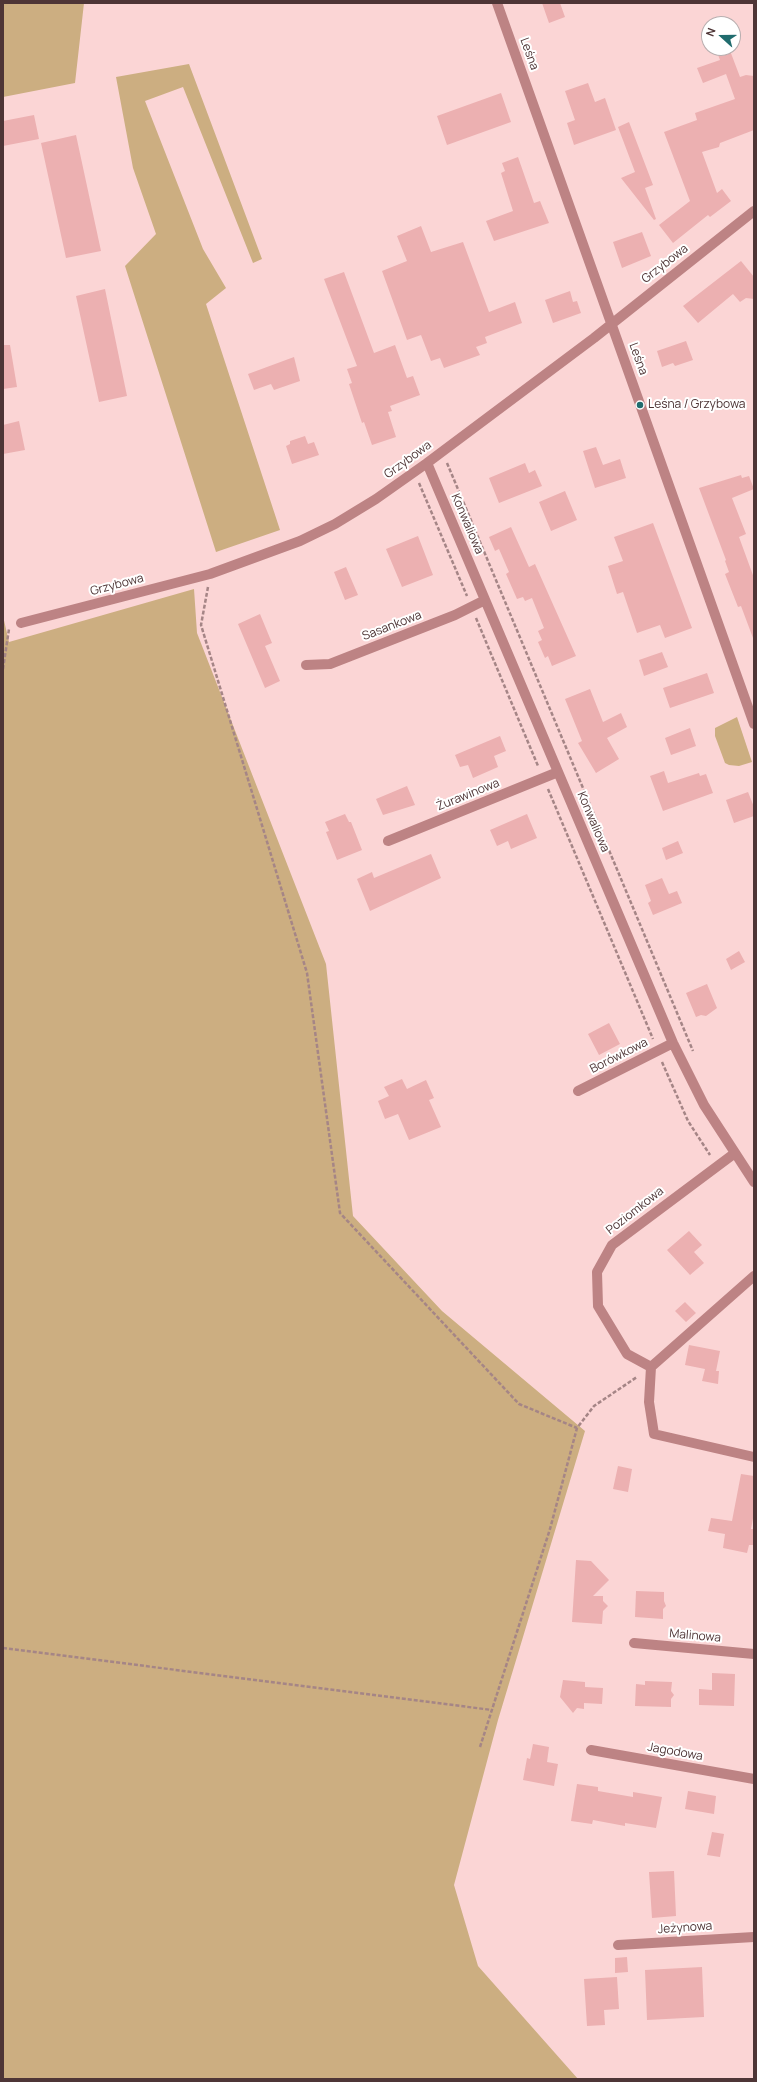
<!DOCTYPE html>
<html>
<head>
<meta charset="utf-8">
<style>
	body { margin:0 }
	#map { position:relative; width:757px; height:2082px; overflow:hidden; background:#fbd5d5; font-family:Manrope,sans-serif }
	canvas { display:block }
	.frame { position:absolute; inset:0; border:4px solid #4e3536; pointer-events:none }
	.north { position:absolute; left:701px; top:16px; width:40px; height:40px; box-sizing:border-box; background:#fff; border:1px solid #b8aeaf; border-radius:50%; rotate:291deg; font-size:11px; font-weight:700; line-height:16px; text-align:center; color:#4e3536 }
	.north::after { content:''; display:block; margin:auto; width:14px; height:18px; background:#206c6e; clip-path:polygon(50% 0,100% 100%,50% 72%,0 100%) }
</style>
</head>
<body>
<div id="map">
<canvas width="757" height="2082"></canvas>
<div class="frame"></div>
<div class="north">N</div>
</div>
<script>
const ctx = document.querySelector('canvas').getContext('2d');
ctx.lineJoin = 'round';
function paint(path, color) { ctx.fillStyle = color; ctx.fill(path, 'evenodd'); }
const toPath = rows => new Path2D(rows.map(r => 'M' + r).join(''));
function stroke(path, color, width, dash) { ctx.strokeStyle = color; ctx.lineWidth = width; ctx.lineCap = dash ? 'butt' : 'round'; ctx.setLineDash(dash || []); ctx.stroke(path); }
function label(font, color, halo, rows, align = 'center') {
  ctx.font = font + ' Manrope,sans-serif'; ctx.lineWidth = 4; ctx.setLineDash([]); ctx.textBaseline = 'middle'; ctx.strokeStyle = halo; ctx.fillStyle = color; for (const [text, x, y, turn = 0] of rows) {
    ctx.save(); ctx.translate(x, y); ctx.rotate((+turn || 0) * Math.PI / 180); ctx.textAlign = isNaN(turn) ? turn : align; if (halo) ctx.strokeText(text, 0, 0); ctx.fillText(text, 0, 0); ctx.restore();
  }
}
paint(toPath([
	[3,3,84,3,75,83,3,97],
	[189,64,262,259,253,263,183,87,145,101,203,249,226,288,206,304,280,530,216,552,125,266,156,234,133,168,116,77],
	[194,589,197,633,326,964,353,1216,442,1311,585,1431,498,1720,454,1885,478,1966,578,2079,3,2079,3,616,9,642],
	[737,717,752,762,739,766,729,765,725,763,715,736,715,728]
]), '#ccae81');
paint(toPath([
	[542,3,560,3,565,17,549,23],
	[726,48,729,48,740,77,746,75,754,76,754,130,720,143,719,147,702,152,717,193,722,189,731,201,710,217,708,215,673,243,659,225,690,201,664,132,697,120,695,113,735,99,726,74,703,83,697,68,720,60,717,52],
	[588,83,595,102,605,98,616,130,574,145,567,123,575,120,565,91],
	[501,93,511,122,447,145,437,116],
	[34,115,39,139,3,146,3,121],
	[629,122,653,185,645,188,656,219,654,220,621,178,635,172,618,127],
	[76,135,101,251,66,258,41,143],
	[518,157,534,203,540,201,549,223,494,241,486,221,513,211,501,173,505,171,502,163],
	[421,226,431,252,463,242,489,312,515,302,522,323,485,337,487,343,476,347,480,355,444,368,440,358,431,361,421,335,407,340,382,271,407,261,397,236],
	[642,232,651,256,622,268,613,242],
	[741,261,754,277,754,299,746,298,740,302,733,294,698,323,683,306],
	[344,272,374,353,395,345,407,378,413,376,420,395,390,406,392,411,388,412,396,437,372,445,364,422,362,423,349,384,352,383,347,369,357,366,324,279],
	[105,289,127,396,99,402,76,296],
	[570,291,573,302,577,301,581,313,553,323,545,300],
	[686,341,693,360,675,366,673,363,662,367,657,351],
	[3,345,10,345,17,387,3,389],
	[294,357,300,381,274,390,271,384,254,390,248,374],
	[19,421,25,450,3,454,3,425],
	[305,436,308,444,314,442,319,455,292,464,286,446,290,444,290,441],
	[596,447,603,465,620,459,626,478,595,488,583,451],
	[525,463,529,473,535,470,542,486,499,503,489,478],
	[741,475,742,478,749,476,754,489,732,498,746,534,739,537,754,578,753,638,741,606,738,607,725,574,729,572,725,561,726,560,699,488],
	[565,491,577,520,551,531,539,502],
	[653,523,692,628,665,638,660,625,637,633,623,592,617,594,608,566,623,561,614,537],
	[511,527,529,567,535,564,576,656,552,666,548,656,545,658,538,642,542,640,538,631,544,628,532,598,525,601,523,597,517,599,506,574,509,572,499,549,495,551,489,537],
	[418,536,433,575,402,587,386,549],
	[346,567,358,595,345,600,334,572],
	[260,614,272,643,265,646,280,681,265,688,238,624],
	[662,652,668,667,644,676,639,660],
	[707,673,714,693,670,708,663,688],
	[590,689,603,722,621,713,627,727,607,738,619,759,596,773,578,743,582,741,565,699],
	[690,728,696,746,671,755,665,738],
	[500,736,506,751,494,756,498,767,473,778,468,765,460,767,455,755],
	[664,771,668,783,699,773,700,776,706,774,713,793,663,811,650,776],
	[407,786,415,805,383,815,376,799],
	[748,792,754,807,754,816,734,823,726,800],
	[345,814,349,822,351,822,362,850,337,860,326,832,329,831,325,822],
	[527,814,537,838,511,849,508,841,497,846,490,830],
	[678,841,683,853,666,860,662,848],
	[431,854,441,878,370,911,357,879,372,872,374,878],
	[662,878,669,894,677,891,682,903,653,915,648,903,651,901,645,885],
	[739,951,745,962,731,970,726,959],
	[707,984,717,1008,706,1016,701,1015,696,1017,686,993],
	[609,1023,620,1044,599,1055,588,1034],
	[402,1079,407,1089,426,1080,434,1098,429,1100,441,1127,409,1140,398,1114,385,1119,378,1101,389,1096,384,1087],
	[689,1231,702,1245,694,1252,704,1263,690,1275,667,1250],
	[685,1302,696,1313,686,1322,675,1311],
	[689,1345,720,1351,716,1371,719,1371,718,1384,702,1381,705,1369,685,1365],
	[618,1466,632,1469,628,1492,613,1489],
	[741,1474,754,1476,754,1513,751,1529,754,1529,754,1545,749,1545,747,1553,723,1548,725,1534,708,1531,711,1518,732,1521],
	[576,1560,591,1561,609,1580,593,1596,603,1596,603,1601,608,1606,603,1611,602,1624,572,1622],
	[636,1591,664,1592,664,1601,666,1606,663,1609,663,1619,635,1617],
	[712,1673,735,1674,734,1706,699,1705,699,1689,712,1690],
	[563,1680,585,1682,585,1687,603,1688,602,1704,584,1703,584,1709,577,1708,573,1713,560,1697],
	[645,1681,672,1682,671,1691,674,1695,671,1699,671,1707,635,1706,636,1684,645,1685],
	[533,1744,549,1747,547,1762,558,1764,554,1786,523,1780,527,1758,530,1759],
	[577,1784,598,1787,598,1791,633,1797,633,1792,662,1797,656,1828,625,1823,625,1826,593,1820,592,1824,571,1821],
	[688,1791,716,1796,714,1814,685,1809],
	[712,1832,724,1834,720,1857,707,1855],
	[674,1871,676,1916,652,1918,649,1872],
	[627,1957,628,1972,615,1973,615,1958],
	[702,1967,704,2017,647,2020,645,1970],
	[617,1977,619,2009,604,2010,605,2025,587,2026,584,1979]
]), '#ecb0b1');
stroke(toPath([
	[447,463,693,1051],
	[419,483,467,596],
	[208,587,201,625,307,973,340,1213,519,1404,577,1428],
	[476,618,538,766],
	[3,669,9,629],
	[548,789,653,1039],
	[662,1062,688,1121,710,1155],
	[3,1648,492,1710],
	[480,1747,550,1529,577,1428,594,1406,637,1377]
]), '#a58586', 2.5, [4, 2]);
stroke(toPath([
	[497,3,754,724],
	[427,463,673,1043,704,1105,754,1182],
	[21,623,210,574,300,541,335,524,376,499,427,463,594,338,754,211],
	[306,665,330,664,455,615,485,600],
	[388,841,558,772],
	[578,1091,673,1043],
	[754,1276,651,1367,649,1402,654,1434,754,1457],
	[651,1367,627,1354,598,1306,597,1272,612,1245,735,1153],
	[634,1643,754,1654],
	[591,1750,754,1779],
	[618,1945,754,1937]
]), '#bd8384', 10);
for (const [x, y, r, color] of [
	[640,405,4,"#206c6e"]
]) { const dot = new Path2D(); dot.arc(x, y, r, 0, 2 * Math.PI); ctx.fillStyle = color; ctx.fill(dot); stroke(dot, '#fff', 1.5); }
label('12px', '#4e3536', '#fff', [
	["Leśna",529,54,70],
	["Grzybowa",665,264,-38],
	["Leśna",638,359,70],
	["Grzybowa",408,460,-36],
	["Konwaliowa",467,524,67],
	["Grzybowa",117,585,-15],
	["Sasankowa",392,626,-21],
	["Żurawinowa",468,795,-22],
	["Konwaliowa",593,822,67],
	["Borówkowa",619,1056,-27],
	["Poziomkowa",635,1211,-38],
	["Malinowa",695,1636,5],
	["Jagodowa",675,1752,10],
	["Jeżynowa",685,1928,-4]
]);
label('12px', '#4e3536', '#fff', [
	["Leśna / Grzybowa",648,405]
], 'left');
</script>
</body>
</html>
